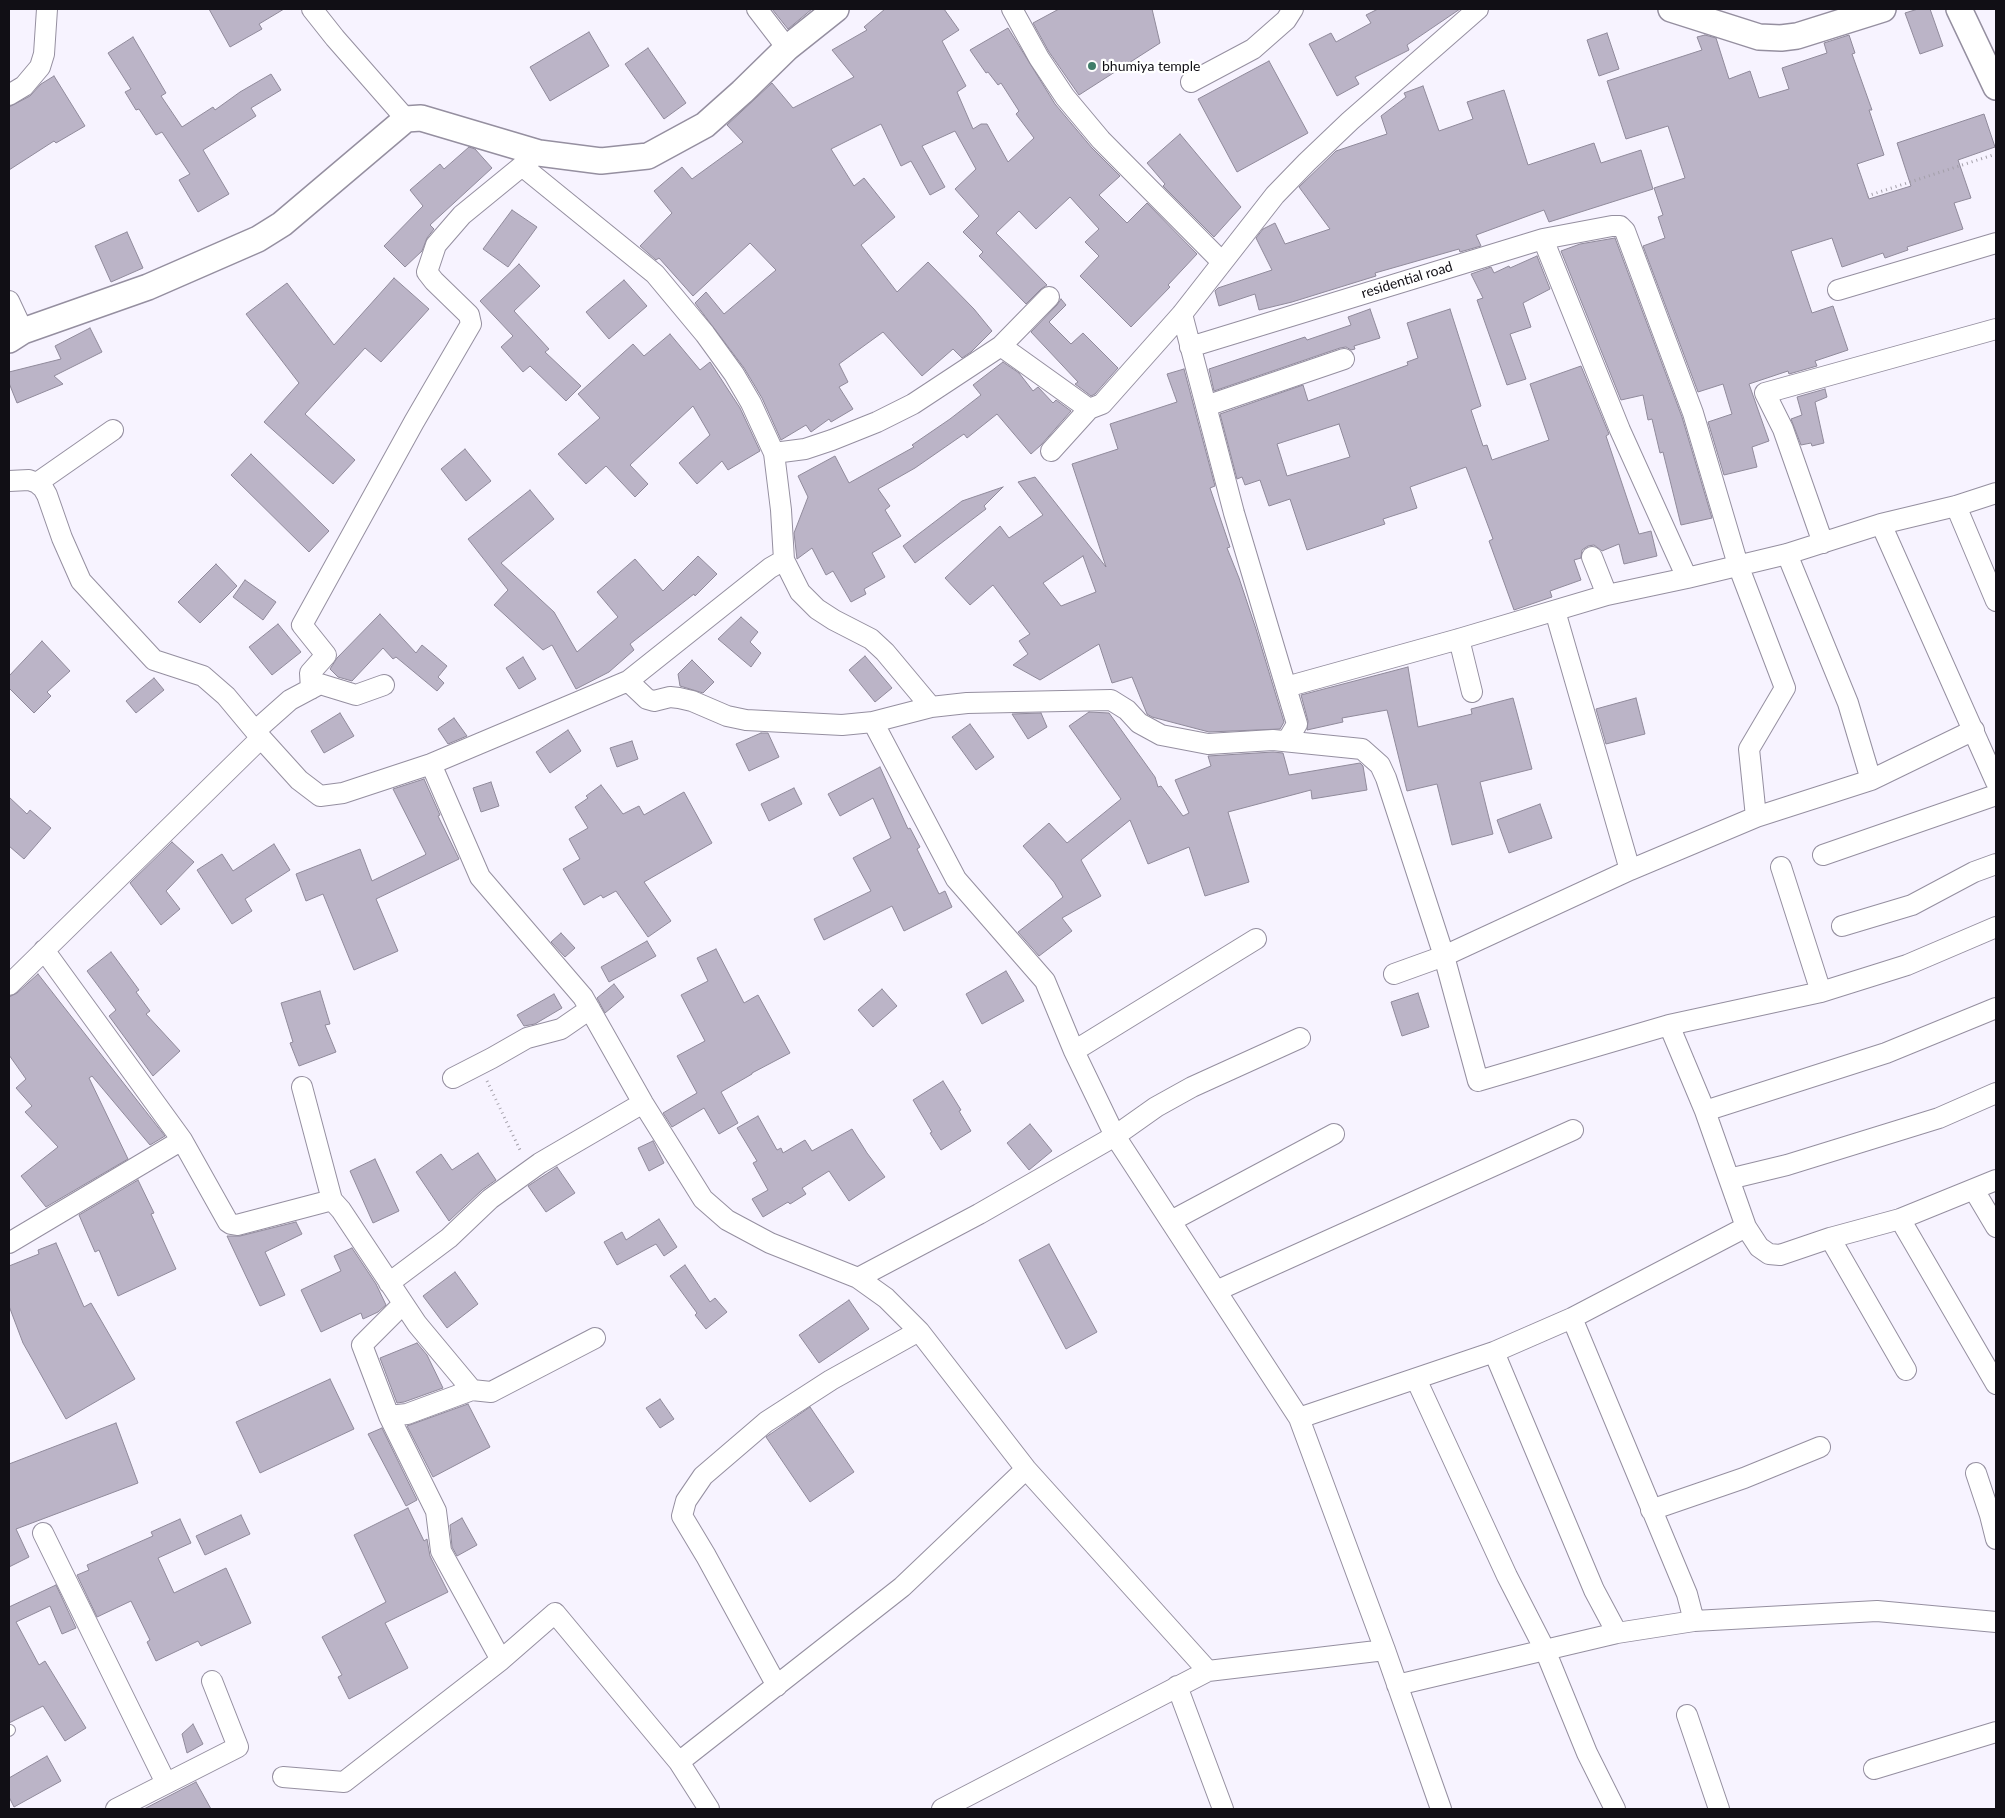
<!DOCTYPE html>
<html>
<head>
<meta charset="utf-8">
<style>
	body { margin:0 }
	#map { position:relative; width:2005px; height:1818px; overflow:hidden; background:#f7f3ff; font-family:Lato,sans-serif }
	canvas { display:block }
	.frame { position:absolute; inset:0; border:10px solid #110f15; pointer-events:none }
</style>
</head>
<body>
<div id="map">
<canvas width="2005" height="1818"></canvas>
<div class="frame"></div>
</div>
<script>
const ctx = document.querySelector('canvas').getContext('2d');
ctx.lineJoin = 'round';
function paint(path, color) { ctx.fillStyle = color; ctx.fill(path, 'evenodd'); }
const toPath = rows => new Path2D(rows.map(r => 'M' + r).join(''));
function stroke(path, color, width, dash) { ctx.strokeStyle = color; ctx.lineWidth = width; ctx.lineCap = dash ? 'butt' : 'round'; ctx.setLineDash(dash || []); ctx.stroke(path); }
function label(font, color, halo, rows, align = 'center') {
  ctx.font = font + ' Lato,sans-serif'; ctx.lineWidth = 4.5; ctx.setLineDash([]); ctx.textBaseline = 'middle'; ctx.strokeStyle = halo; ctx.fillStyle = color; for (const [text, x, y, turn = 0] of rows) {
    ctx.save(); ctx.translate(x, y); ctx.rotate((+turn || 0) * Math.PI / 180); ctx.textAlign = isNaN(turn) ? turn : align; if (halo) ctx.strokeText(text, 0, 0); ctx.fillText(text, 0, 0); ctx.restore();
  }
}
const building = toPath([
	[209,9,284,9,259,24,262,29,230,47,209,9],
	[772,9,812,9,788,29,772,9],
	[885,9,944,9,959,30,942,41,966,86,957,92,973,129,981,124,987,124,1008,162,1034,138,1016,114,1019,111,1001,83,998,85,988,72,986,73,970,50,1008,28,1055,104,1092,148,1120,176,1099,195,1127,223,1147,203,1197,254,1168,285,1170,287,1131,327,1080,276,1099,256,1085,242,1099,229,1070,197,1036,229,1019,211,996,233,1047,285,1041,289,1026,304,979,256,983,252,963,232,979,216,955,189,976,169,955,131,922,146,945,187,930,195,911,161,901,166,881,124,831,149,854,186,864,178,895,217,861,245,897,292,928,262,974,309,992,331,971,352,962,358,953,349,922,376,883,332,839,364,848,382,839,387,853,409,831,422,829,419,811,432,806,425,781,440,762,398,744,368,695,303,706,292,724,314,776,270,750,243,693,296,659,258,656,260,640,246,672,213,654,191,682,167,692,179,743,142,727,125,772,83,793,108,854,77,832,50,867,30,864,27,885,9],
	[1059,9,1152,9,1160,43,1079,95,1049,52,1033,23,1059,9],
	[1378,9,1460,9,1407,45,1409,50,1355,77,1359,84,1337,96,1309,44,1331,33,1336,42,1371,23,1366,15,1378,9],
	[1918,9,1930,9,1943,46,1920,54,1905,13,1918,9],
	[589,32,609,66,550,101,530,67,589,32],
	[1607,33,1619,69,1599,76,1587,40,1607,33],
	[1705,35,1716,38,1729,79,1750,71,1759,98,1789,89,1782,68,1827,53,1824,43,1849,35,1855,53,1852,54,1872,110,1869,110,1884,155,1857,164,1869,199,1911,186,1897,143,1984,114,1995,147,1958,160,1971,198,1954,203,1963,229,1907,247,1908,250,1885,258,1883,253,1842,267,1832,238,1791,251,1812,313,1833,306,1848,350,1815,361,1817,366,1789,374,1788,371,1749,384,1769,441,1752,447,1757,467,1724,475,1708,422,1732,414,1723,384,1698,392,1643,246,1665,238,1658,217,1663,215,1654,188,1685,178,1668,126,1626,139,1607,81,1702,50,1697,37,1705,35],
	[133,37,166,93,161,96,182,127,213,107,215,110,240,92,271,74,281,90,251,108,256,116,203,150,229,194,198,212,179,180,190,174,162,132,156,135,139,109,136,110,125,92,131,89,108,53,133,37],
	[648,48,686,103,664,119,625,64,648,48],
	[1269,61,1308,133,1237,172,1198,99,1269,61],
	[54,76,85,126,56,143,54,141,9,170,9,107,30,96,41,84,54,76],
	[1423,86,1439,131,1473,119,1467,102,1504,90,1528,165,1594,143,1601,163,1641,150,1653,189,1549,222,1544,210,1476,235,1481,246,1460,252,1459,249,1375,273,1376,276,1292,302,1259,310,1255,294,1219,306,1215,291,1218,288,1272,270,1256,238,1263,229,1275,223,1285,244,1330,229,1299,187,1336,151,1387,134,1381,116,1406,97,1404,93,1423,86],
	[1180,134,1241,207,1214,237,1163,186,1165,184,1147,163,1180,134],
	[469,147,475,149,492,168,430,225,434,229,427,238,422,251,405,267,384,246,423,206,410,190,440,164,444,169,469,147],
	[512,210,537,227,508,267,483,249,512,210],
	[127,232,143,268,111,282,95,246,127,232],
	[1615,238,1682,417,1712,518,1681,525,1663,452,1660,453,1652,419,1648,420,1643,395,1621,400,1561,251,1580,244,1615,238],
	[1537,256,1550,289,1523,303,1531,327,1510,334,1526,379,1507,385,1477,300,1483,298,1471,274,1491,267,1494,273,1509,266,1510,268,1537,256],
	[519,264,540,286,514,311,549,349,545,352,581,386,566,401,530,366,523,372,501,347,513,336,480,301,519,264],
	[394,278,429,309,381,362,365,348,305,414,355,460,333,484,264,422,299,383,246,314,287,283,334,345,394,278],
	[624,280,647,306,609,339,586,312,624,280],
	[1061,299,1066,305,1049,322,1071,344,1083,333,1118,368,1095,394,1091,396,1075,384,1078,382,1031,332,1057,305,1061,299],
	[1370,309,1380,338,1354,346,1355,349,1351,350,1346,347,1340,348,1214,391,1209,369,1305,337,1307,340,1351,325,1348,317,1370,309],
	[1450,309,1481,406,1471,410,1483,446,1487,445,1492,460,1549,440,1530,384,1581,366,1609,434,1606,436,1639,534,1651,531,1657,556,1624,564,1619,544,1602,551,1594,545,1588,546,1582,550,1581,558,1574,560,1581,580,1550,591,1552,597,1514,610,1489,541,1493,539,1466,467,1410,487,1417,508,1383,519,1385,524,1307,550,1290,499,1269,506,1260,480,1245,485,1242,477,1237,479,1220,414,1303,385,1308,401,1408,365,1407,362,1418,358,1407,323,1450,309],
	[1339,424,1350,457,1287,476,1277,444,1339,424],
	[90,328,102,352,54,376,63,384,17,403,9,383,9,372,61,359,55,346,90,328],
	[670,334,700,370,710,362,740,408,760,451,728,470,722,461,697,484,679,463,710,435,693,406,630,465,648,484,635,497,606,466,586,484,558,454,600,418,578,394,633,344,644,356,670,334],
	[1003,362,1019,373,1033,391,1038,387,1053,403,1056,400,1071,411,1041,445,1031,454,997,414,967,438,964,434,915,468,878,489,890,506,885,510,901,536,872,553,885,577,864,589,866,594,851,602,833,571,826,575,812,548,797,559,794,533,808,497,798,476,835,456,849,483,914,447,912,445,950,419,981,395,973,385,1003,362],
	[1184,369,1215,486,1210,488,1230,547,1227,548,1239,578,1256,629,1284,722,1280,729,1209,732,1152,717,1147,714,1132,677,1112,683,1099,644,1040,680,1013,665,1028,654,1019,641,1030,634,993,585,970,605,945,578,1000,526,1009,538,1043,515,1018,482,1035,477,1106,567,1072,464,1118,449,1110,424,1177,402,1167,374,1184,369],
	[1083,556,1096,592,1061,606,1043,583,1083,556],
	[1825,389,1827,397,1815,402,1824,443,1812,446,1811,443,1801,445,1791,419,1802,415,1797,397,1825,389],
	[465,449,491,481,466,501,441,469,465,449],
	[251,454,329,531,309,552,231,475,251,454],
	[1003,487,984,506,986,509,915,563,903,546,962,501,1003,487],
	[530,490,554,519,501,563,554,612,577,652,618,617,597,592,635,559,663,591,698,556,717,574,695,596,694,594,630,644,634,650,609,672,576,689,552,645,543,650,494,605,508,590,468,539,530,490],
	[216,564,237,586,200,623,178,602,216,564],
	[245,580,276,602,263,620,233,597,245,580],
	[380,614,416,653,422,645,447,666,438,677,444,683,437,691,396,657,393,659,383,648,352,681,338,677,330,669,337,658,380,614],
	[741,617,758,632,750,642,761,653,751,667,718,639,741,617],
	[278,624,301,652,272,675,249,647,278,624],
	[42,641,70,671,47,692,51,696,34,713,9,688,9,676,42,641],
	[865,656,892,688,875,702,849,670,865,656],
	[523,657,536,679,519,689,506,668,523,657],
	[692,660,714,682,703,693,680,686,678,674,692,660],
	[1408,667,1418,727,1472,714,1471,709,1513,698,1532,769,1480,782,1493,834,1452,845,1437,784,1407,791,1387,710,1342,718,1343,722,1307,730,1308,721,1301,695,1408,667],
	[154,678,164,690,136,713,126,701,154,678],
	[1636,698,1645,734,1606,744,1596,709,1636,698],
	[1089,712,1109,713,1155,777,1158,787,1161,786,1183,816,1189,813,1175,780,1211,766,1208,756,1273,752,1283,753,1289,775,1360,763,1363,766,1367,790,1312,799,1311,790,1228,812,1249,882,1205,896,1189,847,1148,864,1130,820,1081,860,1101,896,1062,918,1072,931,1039,956,1018,932,1063,897,1054,882,1023,846,1049,823,1067,843,1121,799,1069,726,1089,712],
	[340,713,354,736,324,753,311,731,340,713],
	[1041,713,1047,727,1028,739,1012,714,1041,713],
	[454,718,467,736,448,744,438,729,454,718],
	[970,724,994,757,976,770,952,737,970,724],
	[568,730,581,751,550,773,536,752,568,730],
	[761,733,768,733,779,757,749,771,736,744,761,733],
	[632,741,638,759,617,767,610,748,632,741],
	[880,767,908,829,910,828,920,847,917,849,939,894,945,891,952,907,904,931,892,906,824,940,814,919,871,891,853,858,891,838,873,798,840,816,828,794,880,767],
	[424,779,440,815,438,816,459,859,376,899,398,951,354,970,323,894,306,901,296,874,360,849,372,881,425,855,426,854,393,789,424,779],
	[491,782,499,806,481,812,473,788,491,782],
	[601,785,623,814,639,806,644,815,684,792,712,843,644,882,671,921,648,937,616,891,603,898,601,895,584,905,563,869,580,859,569,839,588,828,575,807,588,798,586,796,601,785],
	[794,788,802,804,769,821,761,804,794,788],
	[9,797,27,814,30,810,51,828,24,859,9,846,9,797],
	[1540,804,1552,838,1509,853,1497,820,1540,804],
	[172,842,194,862,166,891,180,909,161,925,130,883,172,842],
	[274,844,290,870,245,899,252,911,232,924,197,870,222,854,233,871,274,844],
	[561,933,575,948,565,957,551,942,561,933],
	[647,941,656,956,609,982,601,967,647,941],
	[716,949,744,1003,758,995,790,1053,752,1073,752,1074,721,1092,738,1123,719,1134,704,1108,672,1127,663,1113,697,1093,677,1056,705,1041,681,995,708,981,697,958,716,949],
	[111,952,139,990,136,992,150,1011,146,1014,180,1051,153,1076,109,1016,116,1010,87,971,111,952],
	[1006,971,1024,1001,982,1024,966,994,1006,971],
	[38,974,165,1136,150,1145,92,1076,89,1078,128,1159,46,1207,21,1176,58,1147,25,1112,32,1106,16,1088,26,1079,9,1055,9,997,17,993,38,974],
	[614,984,624,997,605,1013,597,998,614,984],
	[882,989,897,1006,873,1027,858,1010,882,989],
	[320,991,330,1024,325,1025,336,1052,299,1066,290,1043,293,1042,281,1003,320,991],
	[1418,993,1429,1027,1402,1036,1391,1002,1418,993],
	[554,994,562,1008,535,1024,524,1026,517,1015,554,994],
	[943,1081,961,1110,959,1111,971,1131,941,1150,930,1133,932,1132,913,1100,943,1081],
	[758,1116,777,1150,781,1148,783,1153,805,1140,812,1151,852,1129,867,1153,885,1177,849,1201,829,1171,802,1188,806,1194,790,1204,788,1202,763,1217,752,1199,768,1190,753,1163,757,1161,737,1128,758,1116],
	[1030,1124,1052,1151,1029,1170,1007,1143,1030,1124],
	[653,1141,664,1163,649,1171,638,1148,653,1141],
	[478,1153,496,1180,482,1190,449,1221,416,1172,441,1154,452,1170,478,1153],
	[375,1159,399,1211,373,1223,350,1171,375,1159],
	[557,1167,575,1193,546,1212,528,1186,557,1167],
	[138,1180,154,1213,151,1214,176,1269,118,1296,99,1250,95,1252,79,1215,138,1180],
	[659,1219,677,1247,664,1256,656,1244,617,1265,604,1242,622,1232,626,1240,659,1219],
	[296,1222,302,1234,265,1252,285,1295,260,1306,227,1236,240,1236,296,1222],
	[56,1243,84,1307,91,1303,135,1379,66,1419,23,1343,9,1306,9,1266,39,1254,38,1250,56,1243],
	[1049,1244,1097,1332,1066,1349,1019,1260,1049,1244],
	[352,1248,376,1284,386,1305,378,1312,363,1319,361,1313,321,1332,301,1290,341,1271,334,1256,352,1248],
	[685,1265,710,1302,715,1298,727,1312,706,1329,695,1315,697,1313,670,1276,685,1265],
	[455,1272,478,1304,447,1328,423,1296,455,1272],
	[849,1300,869,1329,819,1363,799,1335,849,1300],
	[417,1343,427,1355,443,1388,404,1402,397,1403,380,1358,417,1343],
	[330,1379,354,1429,260,1473,236,1422,330,1379],
	[660,1399,674,1419,660,1428,646,1408,660,1399],
	[468,1404,490,1447,433,1477,407,1426,468,1404],
	[810,1407,854,1472,810,1502,766,1437,810,1407],
	[116,1423,138,1483,16,1529,29,1557,9,1567,9,1464,116,1423],
	[382,1428,417,1500,406,1506,368,1434,382,1428],
	[408,1508,424,1541,427,1539,430,1556,448,1592,385,1623,408,1668,349,1699,338,1677,342,1675,322,1637,386,1602,354,1535,408,1508],
	[241,1515,250,1534,205,1555,196,1536,241,1515],
	[462,1518,477,1545,457,1556,452,1547,450,1525,462,1518],
	[180,1519,191,1543,158,1558,174,1593,226,1568,251,1623,201,1646,198,1641,156,1661,147,1642,150,1640,131,1601,97,1617,77,1575,89,1570,87,1565,153,1536,151,1532,180,1519],
	[56,1585,76,1628,62,1634,50,1606,16,1622,39,1665,45,1661,86,1728,65,1741,43,1706,9,1723,9,1607,56,1585],
	[193,1724,203,1744,187,1753,182,1734,193,1724],
	[47,1756,61,1781,14,1807,9,1797,9,1778,47,1756],
	[196,1782,211,1809,144,1809,196,1782]
]);
paint(building, '#bbb4c7');
stroke(building, '#908a9b', 1);
const service = toPath([
	[9,1731,10,1730]
]);
const minor = toPath([
	[312,9,335,38,406,119],
	[757,9,787,48],
	[1012,9,1039,58,1065,97,1101,140,1222,262],
	[1191,82,1253,49,1286,20,1293,9],
	[9,95,24,86,40,67,44,54,47,9],
	[522,166,655,274,705,334,734,374,751,403,774,453,781,510,784,560,800,592,817,609,834,620,871,639,885,652,931,707],
	[1543,239,1620,430,1687,578],
	[1838,290,1996,243],
	[9,301,23,331],
	[1182,314,1234,513,1297,724,1287,741],
	[1001,346,1089,409],
	[1190,347,1543,239,1612,226,1620,226,1625,231,1693,413,1738,565,1785,688,1749,749,1756,817],
	[1206,406,1344,359],
	[1051,451,1089,409,1102,404,1182,314,1275,195,1307,162,1350,121,1478,9],
	[774,453,805,449,832,440,877,422,913,404,1001,346,1049,297],
	[9,481,29,480,37,483,43,488,47,495,62,538,81,581,154,660,203,676,226,696,261,738,299,780,320,796,343,793,431,764,628,681,647,699,654,701,670,697,679,698,692,701,727,716,746,720,842,725,873,722,931,707,967,703,1111,700,1127,710,1139,723,1161,735,1208,744,1273,740,1362,749,1380,765,1386,778,1444,956,1478,1081,1669,1025,1821,992,1907,965,1996,927],
	[37,483,113,430],
	[1956,506,1996,601],
	[1881,524,1996,782],
	[1823,543,1783,429,1765,393,1996,329],
	[1787,554,1848,703,1871,780],
	[1592,557,1607,595],
	[1555,611,1630,870],
	[1459,639,1472,692],
	[628,681,770,568,784,560],
	[1286,687,1459,639,1607,595,1687,578,1787,554,1881,524,1956,506,1996,493],
	[311,689,310,673,326,655,302,625,414,422,471,324,469,315,434,281,427,272,436,245,462,215,533,157],
	[873,722,956,879,1045,981,1074,1051,1115,1136,1299,1418,1385,1650,1441,1809],
	[255,731,290,700,320,684,356,695,384,685],
	[431,764,480,877,583,997,643,1103,703,1199,727,1220,770,1243,858,1278,886,1298,919,1331,1026,1469,1208,1671],
	[1823,855,1996,795],
	[1781,867,1821,992],
	[1842,926,1912,905,1974,872,1996,864],
	[44,950,182,1140,228,1222,231,1224,237,1225,332,1200,341,1210,417,1324,472,1390],
	[1394,974,1444,956,1630,870,1756,817,1871,780,1974,730],
	[9,985,261,738],
	[1669,1025,1705,1111,1746,1227,1759,1247,1769,1254,1780,1255,1830,1238,1900,1219,1996,1180],
	[1074,1051,1256,939],
	[453,1078,492,1058,527,1038,561,1029,590,1009],
	[302,1087,332,1200],
	[1705,1111,1886,1053,1996,1008],
	[1729,1179,1787,1165,1939,1118,1996,1093],
	[1974,1190,1996,1227],
	[1900,1219,1996,1384],
	[1171,1221,1334,1134],
	[1830,1238,1906,1370],
	[9,1243,182,1140],
	[858,1278,979,1214,1115,1136,1156,1107,1192,1087,1300,1038],
	[389,1283,449,1238,490,1199,540,1163,643,1103],
	[1216,1291,1573,1130],
	[403,1304,362,1345,389,1416,436,1511,441,1551,501,1660],
	[1572,1318,1687,1594,1694,1621],
	[1494,1352,1594,1590,1617,1633],
	[1416,1379,1507,1576,1545,1650,1587,1753,1615,1809],
	[389,1416,407,1414,472,1390,491,1392,595,1338],
	[1299,1418,1494,1352,1572,1318,1746,1227],
	[1976,1473,1990,1515,1996,1539],
	[1651,1510,1744,1478,1820,1447],
	[43,1533,166,1783],
	[1397,1685,1617,1633,1694,1621,1877,1611,1996,1622],
	[777,1686,706,1556,682,1516,686,1501,703,1476,766,1422,831,1380,919,1331],
	[1177,1686,1223,1809],
	[1687,1715,1719,1809],
	[679,1762,902,1587,1026,1469],
	[1874,1769,1996,1732],
	[283,1777,344,1782,501,1660,555,1613,679,1762,709,1809],
	[116,1809,238,1747,212,1681],
	[942,1809,1208,1671,1385,1650]
]);
const tertiary = toPath([
	[1671,9,1759,37,1781,38,1797,36,1883,9],
	[1959,9,1996,87],
	[9,340,23,331,148,287,258,239,282,224,406,119,421,118,539,153,601,161,648,156,705,125,742,92,787,48,836,9]
]);
stroke(service, '#958fa0', 12);
stroke(minor, '#958fa0', 22);
stroke(tertiary, '#958fa0', 28);
stroke(toPath([
	[1867,196,1996,154],
	[487,1081,521,1152]
]), '#a39fa9', 3, [1, 4]);
stroke(service, '#fff', 10);
stroke(minor, '#fff', 20);
stroke(tertiary, '#fff', 25);
for (const [x, y, r, color] of [
	[1092,66,5,"#407d6a"]
]) { const dot = new Path2D(); dot.arc(x, y, r, 0, 2 * Math.PI); ctx.fillStyle = color; ctx.fill(dot); stroke(dot, '#fff', 2); }
label('14px', '#110f15', '#fff', [
	["bhumiya temple",1102,66]
], 'left');
label('14px', '#110f15', '#fff', [
	["residential road",1407,280,-17]
]);
</script>
</body>
</html>
